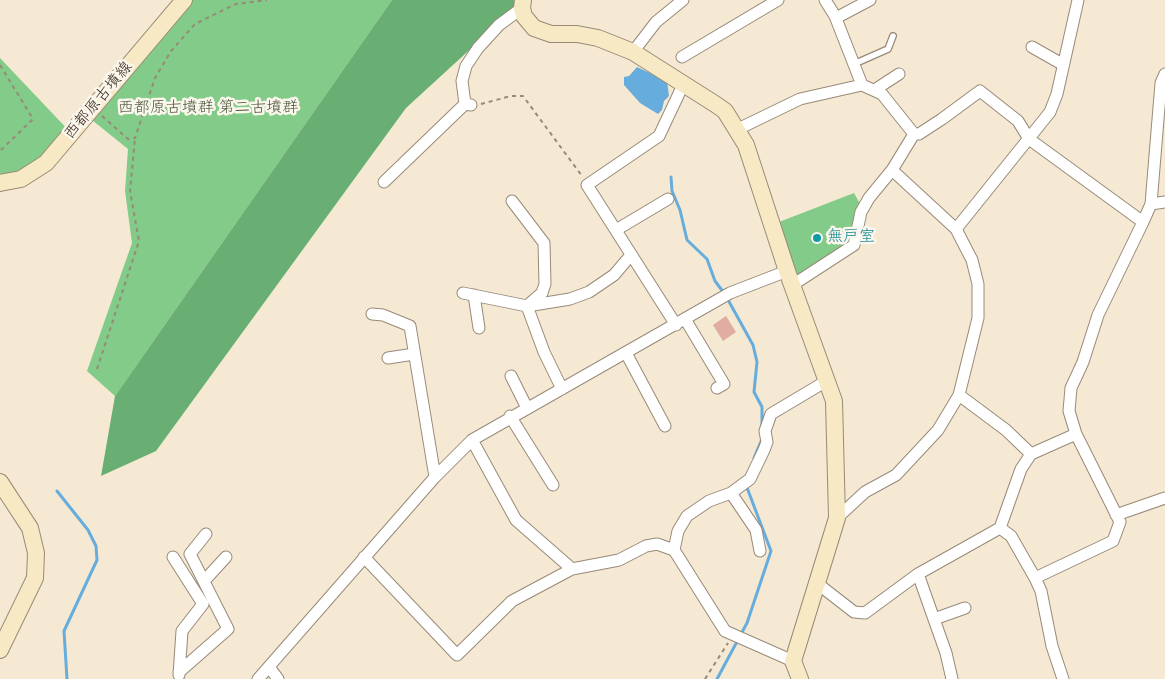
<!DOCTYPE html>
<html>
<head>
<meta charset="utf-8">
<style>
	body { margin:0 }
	canvas { display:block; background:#f5e9d3 }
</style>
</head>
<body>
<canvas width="1165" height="679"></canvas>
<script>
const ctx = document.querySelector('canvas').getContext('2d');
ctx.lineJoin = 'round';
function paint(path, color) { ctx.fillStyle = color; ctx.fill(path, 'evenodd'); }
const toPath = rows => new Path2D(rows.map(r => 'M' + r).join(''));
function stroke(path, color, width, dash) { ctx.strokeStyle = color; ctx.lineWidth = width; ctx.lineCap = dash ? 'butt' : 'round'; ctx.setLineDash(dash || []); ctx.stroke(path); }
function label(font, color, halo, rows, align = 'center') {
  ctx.font = font + ' Mynerve,"Klee One",sans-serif'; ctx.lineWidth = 5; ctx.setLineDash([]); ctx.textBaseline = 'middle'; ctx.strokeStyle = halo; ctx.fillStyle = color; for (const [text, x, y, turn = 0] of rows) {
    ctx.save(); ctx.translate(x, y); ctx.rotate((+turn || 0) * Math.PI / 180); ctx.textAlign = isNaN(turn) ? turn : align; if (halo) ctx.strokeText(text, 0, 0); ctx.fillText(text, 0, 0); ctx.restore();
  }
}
paint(toPath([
	[184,0,392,0,115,396,87,371,132,243,125,191,128,149,87,116],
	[0,58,72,134,46,163,0,183],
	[854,193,860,204,852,242,798,277,779,222]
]), '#82cb88');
paint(toPath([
	[392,0,524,0,406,108,156,451,101,476,115,396]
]), '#69af74');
paint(toPath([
	[637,67,667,81,669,96,664,101,662,110,658,114,640,103,624,85,624,77,629,76]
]), '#66addd');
stroke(toPath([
	[671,177,672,191,680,210,687,240,707,259,715,281,724,293],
	[727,298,753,345,757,362,754,392,762,407,762,425],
	[754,458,762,439],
	[57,491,88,530,96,546,97,560,64,631,67,679],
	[717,679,747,623,771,551,746,485]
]), '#66addd', 3);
paint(toPath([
	[726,316,736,332,723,341,713,325]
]), '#e1aca1');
const lane = toPath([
	[854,64,888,49,893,36]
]);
const street = toPath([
	[836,18,870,0],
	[1032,47,1062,64],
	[633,52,656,22,683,0],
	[682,57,778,0],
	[876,89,899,74],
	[471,105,465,104,462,81,466,66,478,48,499,25,522,8],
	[738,129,800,99,862,85,835,16,825,0],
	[914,134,919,134,942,119,980,91,1018,121,1029,139,1143,222,1098,315,1083,362,1071,388,1069,411,1076,434],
	[892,170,956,229],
	[384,182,465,104],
	[512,201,544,243,545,284,542,293,527,306,544,352,562,389],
	[1151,204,1165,202],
	[1143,222,1151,204,1161,83,1165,74],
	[616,230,668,199],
	[794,284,854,245,861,212,869,198,892,170,914,134,882,94,862,85],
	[463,293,527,306,570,299,589,292,614,275,631,255],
	[474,295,479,328],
	[372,314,383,315,410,326,435,477],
	[685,319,724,384,717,388],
	[676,325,587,185,659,136,683,85],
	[626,353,665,426],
	[388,358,414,354],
	[511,376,527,408],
	[959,395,1006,430,1031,454],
	[510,416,553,485],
	[472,440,516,520,572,569,619,560,646,546,657,544,674,550,725,631,793,661],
	[731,493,756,530,760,551],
	[1116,515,1165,498],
	[837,518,865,492,896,475,938,430,959,395,978,318,978,284,972,260,956,229,1050,112,1057,94,1078,0],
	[1000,528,1011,536,1035,578],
	[674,550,678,531,687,516,709,501,731,493,750,479,764,450,767,442,765,431,771,414,828,380],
	[173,557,203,604,182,631,179,675],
	[364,557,457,655,512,601,572,569],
	[918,574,946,653,952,679],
	[204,581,226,557],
	[818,584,854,612,865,613,918,574,1000,528,1021,469,1031,454,1076,434,1120,522,1113,541,1035,578,1041,591,1052,646,1063,679],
	[934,619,965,608],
	[269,667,278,679],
	[179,672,228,629,190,554,206,534],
	[258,679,435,477,472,440,730,293,787,271]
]);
const secondary = toPath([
	[523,0,522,8,524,16,534,28,551,34,577,34,598,38,633,52,715,104,725,111,746,145,787,271,834,401,837,518,793,661,800,679],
	[0,183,21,179,46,163,184,0],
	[0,482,30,528,36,553,35,578,0,650]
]);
stroke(lane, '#988a78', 8);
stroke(street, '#988a78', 13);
stroke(secondary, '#988a78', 18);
stroke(toPath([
	[0,65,33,119,0,151],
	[481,104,511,96,523,96,582,176],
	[102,116,128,139,135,138,155,78,171,51,195,24,236,4,267,0],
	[97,369,139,241,130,191,135,138],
	[705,679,728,643]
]), '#988a78', 2, [4, 4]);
stroke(lane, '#fff', 5.5);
stroke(street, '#fff', 11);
stroke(secondary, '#f7e9c3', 16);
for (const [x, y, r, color] of [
	[817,238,5,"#0f9aa8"]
]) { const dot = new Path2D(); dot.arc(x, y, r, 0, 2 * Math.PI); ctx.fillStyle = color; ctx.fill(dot); stroke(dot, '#fbf7ec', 2); }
label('16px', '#3b2a1e', '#fbf7ec', [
	["西都原古墳線",99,101,-50]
]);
label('16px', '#505a3e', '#fbf7ec', [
	["西都原古墳群 第二古墳群",208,109]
]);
label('16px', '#0d838f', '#fbf7ec', [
	["無戸室",827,238]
], 'left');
</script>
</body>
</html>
